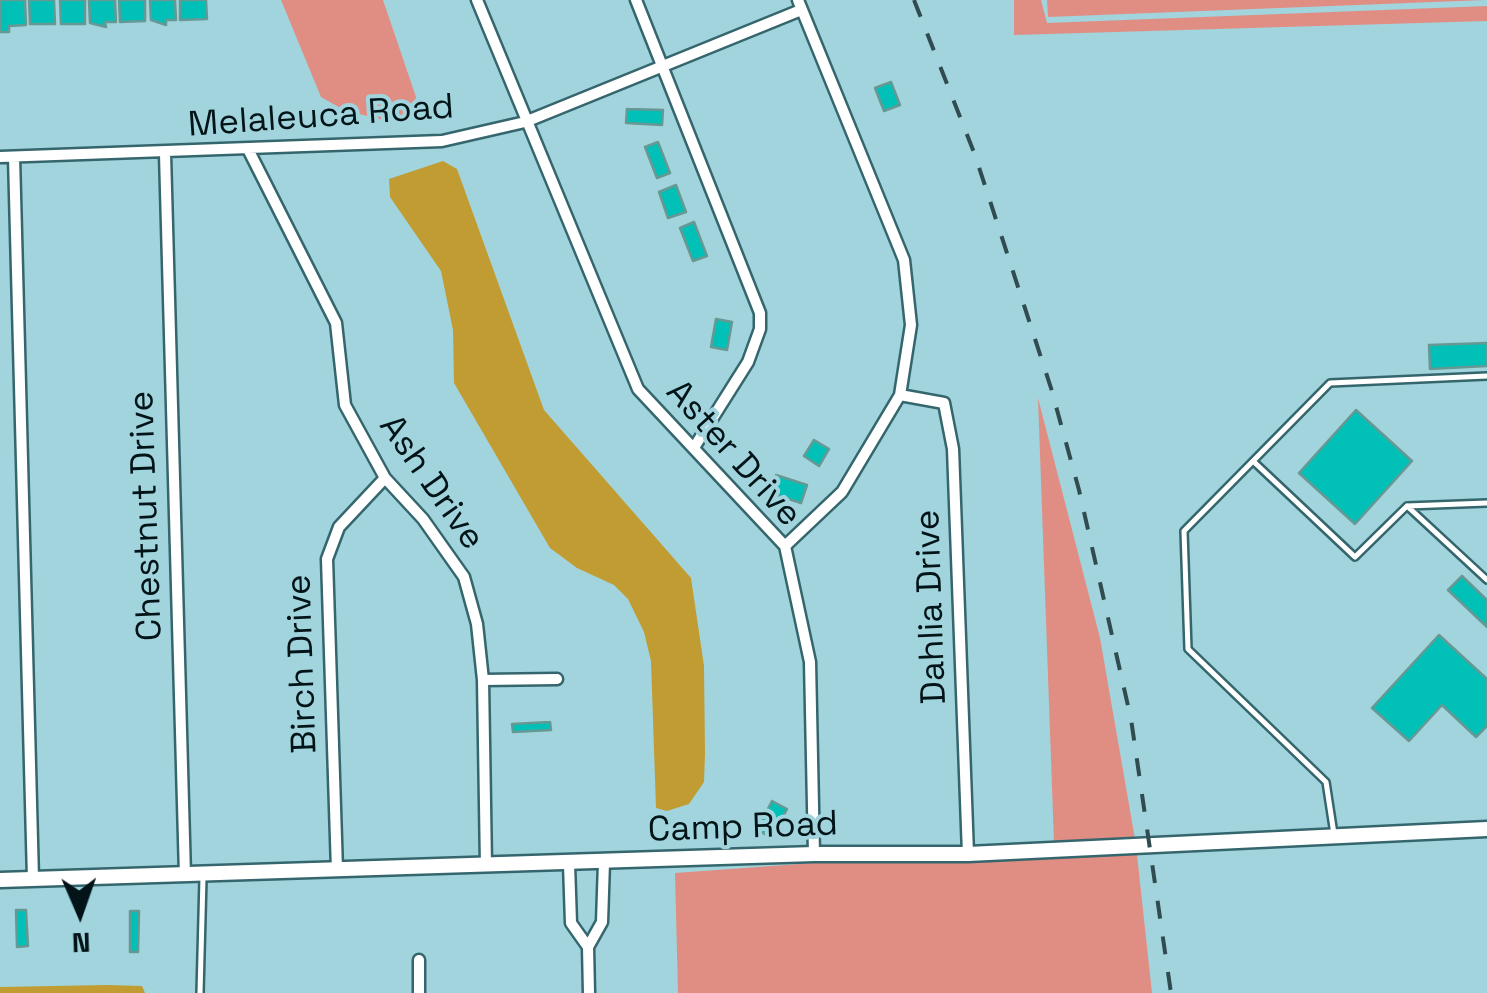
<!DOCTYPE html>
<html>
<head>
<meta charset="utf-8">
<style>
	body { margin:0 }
	#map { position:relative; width:1487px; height:993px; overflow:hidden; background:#a1d4dd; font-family:"Space Grotesk",sans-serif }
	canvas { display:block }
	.north { position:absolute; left:30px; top:863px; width:100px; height:100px; -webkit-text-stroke:8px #a1d4dd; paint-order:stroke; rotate:178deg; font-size:28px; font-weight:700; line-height:40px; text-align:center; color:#021417 }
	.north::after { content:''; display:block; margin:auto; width:35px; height:45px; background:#021417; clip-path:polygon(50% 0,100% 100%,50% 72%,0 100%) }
</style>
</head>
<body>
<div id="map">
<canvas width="1487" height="993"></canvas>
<div class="north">N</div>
</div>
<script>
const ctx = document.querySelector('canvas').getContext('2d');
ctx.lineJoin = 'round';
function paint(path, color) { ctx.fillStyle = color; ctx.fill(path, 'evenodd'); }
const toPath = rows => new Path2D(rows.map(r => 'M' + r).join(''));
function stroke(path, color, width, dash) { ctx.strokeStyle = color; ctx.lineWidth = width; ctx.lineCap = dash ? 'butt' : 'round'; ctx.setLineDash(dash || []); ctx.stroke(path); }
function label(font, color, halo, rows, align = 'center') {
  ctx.font = font + ' "Space Grotesk",sans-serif'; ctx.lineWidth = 8; ctx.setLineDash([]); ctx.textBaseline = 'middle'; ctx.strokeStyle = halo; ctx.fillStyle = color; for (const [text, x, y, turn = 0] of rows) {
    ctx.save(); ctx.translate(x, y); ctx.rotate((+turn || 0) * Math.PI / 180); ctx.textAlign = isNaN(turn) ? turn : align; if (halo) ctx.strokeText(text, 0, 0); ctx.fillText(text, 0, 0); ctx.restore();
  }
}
paint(toPath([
	[281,0,383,0,416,97,411,116,383,120,344,110,321,97],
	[1014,0,1041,0,1047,23,1487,6,1487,21,1014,35],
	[1047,0,1485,0,1048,17],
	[1038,398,1100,638,1135,839,1054,843],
	[1137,855,1152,993,678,993,675,873,827,862]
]), '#e08e83');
paint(toPath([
	[443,161,457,169,544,410,691,578,704,666,705,754,704,782,689,804,667,811,656,808,651,661,644,632,628,599,614,585,577,568,550,548,454,383,453,330,441,271,390,197,389,179],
	[107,985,142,986,145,993,0,993,0,987]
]), '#c19c33');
const building = toPath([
	[0,0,25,0,26,25,9,26,9,32,0,32,0,0],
	[29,0,54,0,55,24,30,24,29,0],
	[60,0,85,0,85,24,61,24,60,0],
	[89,0,115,0,116,22,105,22,106,27,90,23,89,0],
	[119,0,145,0,145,21,120,22,119,0],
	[150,0,175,0,176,20,166,20,166,25,151,20,150,0],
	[180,0,206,0,207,19,180,20,180,0],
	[891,82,900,105,884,111,875,88,891,82],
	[627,109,663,110,662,125,626,123,627,109],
	[658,142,670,173,657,178,645,147,658,142],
	[676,185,686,212,668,218,659,192,676,185],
	[694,222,707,256,693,261,680,228,694,222],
	[716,319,732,322,727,350,711,347,716,319],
	[1487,343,1487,366,1430,369,1429,345,1487,343],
	[1356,410,1412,461,1355,524,1299,473,1356,410],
	[814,440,829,449,819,466,804,456,814,440],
	[776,475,807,485,801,503,770,493,776,475],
	[1462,576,1487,600,1487,627,1448,590,1462,576],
	[1439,635,1487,679,1487,726,1476,737,1442,705,1409,741,1372,708,1439,635],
	[550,722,551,730,513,732,512,724,550,722],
	[772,801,787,809,772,838,757,830,772,801],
	[16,910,26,910,28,946,17,947,16,910],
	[130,911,139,911,138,952,130,952,130,911]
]);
paint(building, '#01c0b7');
stroke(building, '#669894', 2.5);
const service = toPath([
	[1253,461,1355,557,1407,506,1487,580],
	[1407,506,1487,503],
	[1334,834,1326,782,1188,649,1184,531,1330,383,1487,376],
	[200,993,203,878]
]);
const minor = toPath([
	[477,0,638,389,785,546,810,662,814,854],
	[636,0,760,313,760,329,748,362,695,446],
	[249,151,336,323,345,405,385,478,423,519,464,577,477,624,483,680,486,866],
	[165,154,185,875],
	[0,157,442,141,525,122,801,10],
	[14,157,33,879],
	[900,395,944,403,953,449,968,854],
	[785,546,842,492,900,395,911,325,904,260,798,0],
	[483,680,557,679],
	[569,864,571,923,588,947,602,922,604,862],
	[337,870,327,559,339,527,385,478],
	[588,947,589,993],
	[419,960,419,993]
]);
const tertiary = toPath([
	[0,880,814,854,968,854,1487,829]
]);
stroke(service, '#35666d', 10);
stroke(minor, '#35666d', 15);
stroke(tertiary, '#35666d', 19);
stroke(service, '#fff', 5);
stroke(minor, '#fff', 10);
stroke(tertiary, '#fff', 14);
stroke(toPath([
	[914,0,975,155,1051,388,1079,490,1131,719,1171,993]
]), '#304c51', 4, [18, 18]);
label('35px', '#021417', '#a1d4dd', [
	["Melaleuca Road",321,117,-4],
	["Aster Drive",733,454,48],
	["Ash Drive",431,483,55],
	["Chestnut Drive",147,516,-92],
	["Dahlia Drive",932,607,-92],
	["Birch Drive",303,664,-92],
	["Camp Road",743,828,-2]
]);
</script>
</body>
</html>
